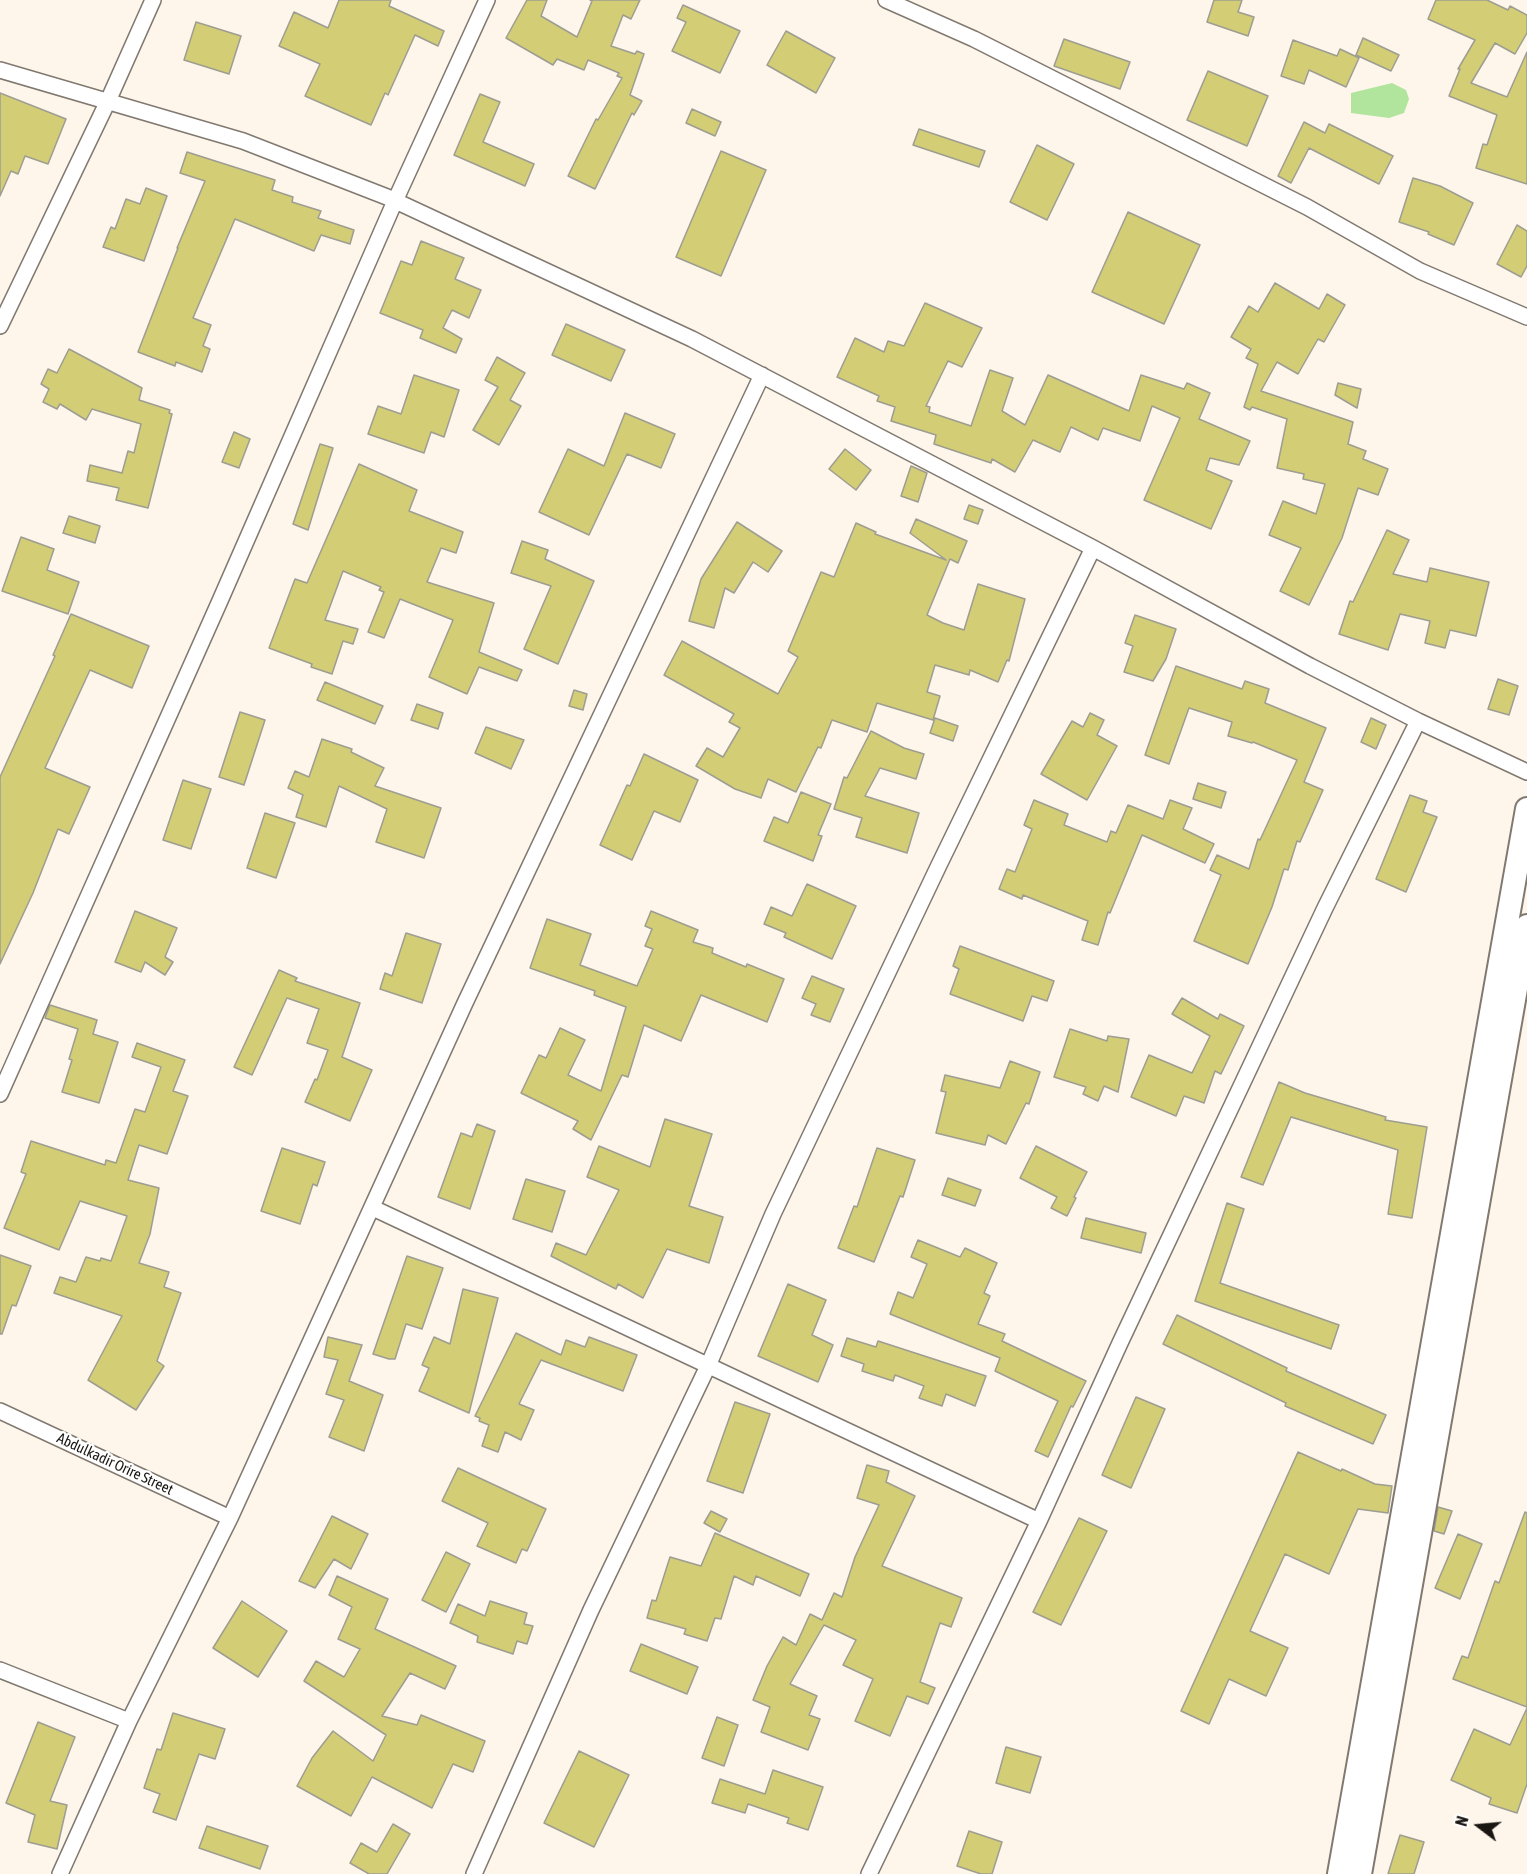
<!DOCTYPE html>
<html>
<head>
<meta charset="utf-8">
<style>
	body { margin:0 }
	#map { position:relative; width:1527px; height:1874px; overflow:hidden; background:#fef6eb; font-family:"Asap Condensed",sans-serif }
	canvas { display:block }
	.north { position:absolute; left:1449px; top:1796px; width:60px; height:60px; -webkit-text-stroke:4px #fff; paint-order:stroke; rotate:286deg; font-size:16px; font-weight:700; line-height:24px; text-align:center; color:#1a1713 }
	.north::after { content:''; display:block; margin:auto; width:21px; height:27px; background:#1a1713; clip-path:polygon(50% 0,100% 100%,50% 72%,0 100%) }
</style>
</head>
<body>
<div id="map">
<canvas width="1527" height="1874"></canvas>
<div class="north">N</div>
</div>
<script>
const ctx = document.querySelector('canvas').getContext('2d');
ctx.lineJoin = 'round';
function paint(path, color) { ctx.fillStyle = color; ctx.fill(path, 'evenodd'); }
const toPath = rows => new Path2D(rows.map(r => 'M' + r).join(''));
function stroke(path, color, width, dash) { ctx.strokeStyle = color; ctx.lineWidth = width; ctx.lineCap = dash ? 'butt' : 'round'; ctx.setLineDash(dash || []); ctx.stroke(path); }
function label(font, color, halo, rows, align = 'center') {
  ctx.font = font + ' "Asap Condensed",sans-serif'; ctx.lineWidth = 4.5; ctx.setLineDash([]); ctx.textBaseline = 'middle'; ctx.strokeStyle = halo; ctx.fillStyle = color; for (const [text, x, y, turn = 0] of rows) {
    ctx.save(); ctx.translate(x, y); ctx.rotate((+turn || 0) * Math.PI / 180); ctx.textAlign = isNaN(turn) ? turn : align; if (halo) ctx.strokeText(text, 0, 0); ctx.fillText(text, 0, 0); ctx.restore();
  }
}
paint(toPath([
	[1392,83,1406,90,1409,99,1404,113,1389,118,1351,113,1351,93]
]), '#b1e59d');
const building = toPath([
	[339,0,391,0,389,6,444,31,438,46,415,35,388,95,385,93,371,125,305,96,320,64,279,46,294,12,328,28,339,0],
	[527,0,547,0,541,16,577,37,592,1,590,0,640,0,631,19,623,15,611,46,635,54,637,51,644,54,630,95,642,101,634,115,632,113,595,189,568,176,596,119,598,120,622,78,617,76,619,73,588,60,584,70,557,59,553,65,506,38,527,0],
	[1214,0,1242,0,1238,12,1254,17,1248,36,1207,22,1214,0],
	[1436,0,1487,0,1508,10,1510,6,1527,15,1527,33,1515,54,1495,43,1471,83,1507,97,1527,52,1527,184,1476,168,1483,144,1487,145,1497,115,1449,96,1460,69,1458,69,1475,40,1428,19,1436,0],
	[683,5,740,31,720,73,672,51,686,22,677,18,683,5],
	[196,22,241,36,229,74,184,60,196,22],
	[786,31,835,58,816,93,767,65,786,31],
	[1363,38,1399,55,1391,71,1356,55,1363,38],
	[1064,39,1130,62,1120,89,1054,66,1064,39],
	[1293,40,1337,56,1340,49,1359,58,1346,87,1309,70,1304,84,1281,76,1293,40],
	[1208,71,1268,96,1247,146,1187,120,1208,71],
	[0,93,66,119,48,164,25,156,18,174,11,171,0,196,0,93],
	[480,94,500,102,483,142,534,164,525,186,454,155,480,94],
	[692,109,721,122,715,136,686,123,692,109],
	[1304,122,1325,133,1329,124,1393,156,1379,184,1309,148,1291,183,1278,176,1304,122],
	[919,129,985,151,979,167,913,145,919,129],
	[1037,145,1074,164,1047,220,1010,202,1037,145],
	[721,151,766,170,721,276,676,257,721,151],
	[187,152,275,180,272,190,293,197,292,202,321,211,318,218,354,230,350,244,321,235,314,251,235,219,193,318,211,325,203,346,210,349,202,372,176,362,175,366,138,352,178,248,177,248,205,181,180,173,187,152],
	[1413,178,1440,186,1473,203,1454,245,1428,234,1429,232,1399,222,1413,178],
	[146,188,167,196,144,261,103,247,111,227,115,229,126,199,140,204,146,188],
	[1128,212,1200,245,1164,324,1092,292,1128,212],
	[1517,225,1527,231,1527,266,1521,277,1497,264,1517,225],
	[421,241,464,258,455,279,481,290,469,318,452,310,443,328,462,339,456,353,420,338,423,330,380,313,401,261,412,265,421,241],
	[1275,283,1319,309,1327,294,1345,305,1324,342,1318,339,1298,374,1277,362,1261,391,1353,422,1348,444,1366,451,1363,459,1388,469,1378,495,1358,488,1342,538,1309,605,1280,591,1301,548,1269,535,1283,501,1316,514,1325,484,1303,479,1304,474,1277,468,1287,419,1252,407,1250,410,1244,407,1258,364,1246,358,1251,349,1231,337,1249,306,1258,312,1275,283],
	[925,303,982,328,962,367,948,361,926,406,930,407,929,412,971,426,990,370,1013,378,1002,411,1025,425,1048,375,1129,411,1141,375,1184,389,1187,383,1210,393,1199,419,1250,441,1239,465,1210,458,1206,470,1232,481,1211,529,1144,500,1180,418,1152,406,1140,441,1103,428,1098,440,1071,427,1060,452,1033,440,1015,472,992,459,991,463,934,444,936,435,891,421,895,407,877,401,879,396,837,377,855,338,884,352,888,341,904,346,925,303],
	[566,324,625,350,611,381,552,355,566,324],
	[69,349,142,388,139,400,170,410,169,413,172,414,148,508,116,500,119,488,87,481,90,465,122,473,128,451,134,453,141,424,92,409,86,420,60,404,57,409,43,402,49,389,41,384,48,369,57,373,69,349],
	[497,357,525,373,510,400,521,406,499,445,473,430,498,387,485,380,497,357],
	[414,375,459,390,444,437,431,432,424,453,368,434,378,406,401,414,414,375],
	[1338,383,1361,389,1357,408,1335,395,1338,383],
	[625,413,675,434,661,468,627,454,589,535,539,512,568,449,604,466,625,413],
	[234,432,250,439,239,468,222,462,234,432],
	[320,444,333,448,308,530,293,524,320,444],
	[845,449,871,470,856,490,829,469,845,449],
	[359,464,417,490,409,511,463,532,456,553,441,548,427,582,494,603,479,652,522,670,517,681,479,667,467,694,429,677,453,620,400,599,384,638,368,632,384,592,379,590,381,587,343,571,325,620,358,629,353,644,343,641,332,674,311,667,312,664,269,648,295,579,307,583,359,464],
	[911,466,927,473,918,502,901,496,911,466],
	[969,505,983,510,978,524,964,519,969,505],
	[69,516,100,526,95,543,63,533,69,516],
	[916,519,967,541,958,563,950,559,927,615,943,623,964,630,978,584,1025,599,1009,661,1007,660,998,682,970,670,969,675,935,665,927,692,940,696,933,720,877,703,867,732,832,720,821,748,818,747,796,792,768,779,761,798,735,789,696,766,707,748,723,757,740,728,729,722,734,714,664,675,682,641,778,694,798,657,788,651,821,572,834,577,856,523,876,532,875,534,946,560,910,533,916,519],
	[737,522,782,551,768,572,753,562,734,593,725,588,714,628,689,621,701,579,737,522],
	[1387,530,1409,540,1393,574,1427,582,1430,568,1489,582,1476,636,1450,630,1445,648,1425,643,1430,621,1400,614,1388,650,1339,634,1350,601,1353,602,1387,530],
	[21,537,54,549,47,570,79,582,68,614,2,591,21,537],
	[522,541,548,550,545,559,594,581,558,664,524,649,551,586,511,573,522,541],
	[71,614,149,646,132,688,90,670,45,768,90,787,69,834,58,829,33,893,0,964,0,777,55,656,53,655,71,614],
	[1135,615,1176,629,1166,659,1153,681,1124,672,1133,646,1125,643,1135,615],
	[1176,666,1242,689,1245,681,1269,689,1265,703,1326,728,1304,782,1323,790,1300,842,1297,841,1288,870,1284,869,1272,907,1248,964,1194,941,1221,875,1210,870,1217,855,1249,869,1258,839,1260,840,1297,760,1253,742,1252,743,1228,736,1232,722,1189,708,1169,764,1145,755,1176,666],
	[1498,679,1518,686,1509,715,1488,709,1498,679],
	[325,682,383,706,375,724,317,700,325,682],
	[574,690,587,694,583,710,569,706,574,690],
	[417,704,443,713,438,729,411,720,417,704],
	[240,712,265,720,244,785,219,777,240,712],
	[1090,713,1104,720,1097,735,1117,746,1087,800,1041,774,1072,721,1083,727,1090,713],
	[935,718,958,726,953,741,930,733,935,718],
	[1371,718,1386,725,1376,749,1361,742,1371,718],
	[486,727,524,740,511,769,475,753,486,727],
	[871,731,904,748,924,754,916,779,880,768,865,796,919,813,907,853,856,837,862,818,834,809,844,777,847,778,871,731],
	[322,739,352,749,351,752,384,768,375,786,441,808,424,858,376,842,387,809,339,786,326,827,296,817,303,795,288,788,295,771,309,777,322,739],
	[644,754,698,780,680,822,654,811,632,860,600,845,627,785,630,786,644,754],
	[183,780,211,789,191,849,163,840,183,780],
	[1198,783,1226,792,1221,808,1193,799,1198,783],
	[801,792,831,804,818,835,822,836,813,861,764,841,774,817,788,823,801,792],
	[1410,795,1427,801,1423,812,1437,817,1406,892,1376,879,1410,795],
	[1034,800,1068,814,1064,825,1107,842,1111,831,1116,833,1128,805,1163,819,1170,800,1192,808,1183,829,1214,844,1205,863,1142,835,1110,913,1108,912,1098,945,1082,940,1088,921,1023,895,1022,899,999,889,1007,869,1015,872,1032,829,1024,825,1034,800],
	[265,813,295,823,276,878,247,868,265,813],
	[807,884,856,906,832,959,784,937,786,933,764,924,771,907,792,916,807,884],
	[135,911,177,928,165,957,173,962,165,975,145,962,141,972,115,962,135,911],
	[651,911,698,930,693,942,713,948,712,953,746,967,747,964,784,979,767,1022,701,995,681,1041,644,1025,628,1077,622,1075,591,1140,573,1129,578,1121,521,1093,539,1055,546,1058,560,1028,585,1040,568,1075,601,1091,626,1007,594,995,595,991,530,968,547,919,591,934,580,965,637,986,653,949,645,946,652,929,645,926,651,911],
	[406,933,441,944,422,1003,380,989,385,973,392,976,406,933],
	[960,946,1054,981,1047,1001,1032,996,1023,1021,950,994,959,969,953,966,960,946],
	[279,970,297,978,295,981,360,1003,342,1057,372,1070,350,1121,305,1102,315,1079,317,1080,328,1050,307,1043,319,1009,287,998,252,1075,234,1067,279,970],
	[812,976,844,989,830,1022,811,1015,816,1004,802,998,812,976],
	[1182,998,1218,1019,1220,1014,1244,1026,1221,1074,1215,1071,1204,1103,1184,1096,1176,1116,1131,1097,1149,1055,1192,1073,1210,1036,1172,1014,1182,998],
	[50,1005,97,1020,93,1034,118,1042,99,1103,62,1092,72,1060,69,1059,78,1029,45,1018,50,1005],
	[1070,1029,1107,1041,1108,1036,1129,1039,1118,1092,1104,1086,1098,1101,1083,1094,1086,1087,1054,1077,1070,1029],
	[137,1043,185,1060,173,1091,188,1096,167,1154,139,1145,128,1180,159,1188,150,1234,139,1263,169,1272,164,1287,181,1293,157,1361,164,1366,136,1410,88,1380,122,1316,54,1293,60,1277,76,1282,86,1257,100,1261,101,1258,111,1261,127,1216,80,1201,59,1250,4,1228,26,1174,21,1172,31,1141,105,1165,106,1160,116,1163,135,1109,145,1112,161,1067,132,1057,137,1043],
	[1010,1061,1040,1072,1029,1104,1026,1103,1006,1144,988,1135,985,1145,936,1133,946,1092,941,1091,945,1075,1000,1088,1010,1061],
	[1279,1082,1305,1093,1386,1117,1385,1120,1427,1127,1412,1218,1388,1214,1398,1150,1291,1117,1263,1185,1241,1177,1279,1082],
	[665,1119,712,1134,689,1206,723,1217,709,1263,667,1249,643,1298,618,1284,616,1289,551,1256,556,1243,586,1255,619,1190,587,1177,599,1146,650,1167,665,1119],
	[477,1124,495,1131,470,1209,438,1197,461,1133,472,1137,477,1124],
	[1036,1146,1087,1172,1074,1197,1076,1198,1067,1216,1051,1208,1057,1197,1020,1178,1036,1146],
	[282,1148,325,1162,317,1186,313,1184,300,1224,261,1211,282,1148],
	[877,1148,915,1160,903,1197,900,1196,874,1262,838,1248,854,1206,857,1207,877,1148],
	[948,1178,981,1190,975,1206,942,1195,948,1178],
	[526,1179,565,1191,552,1232,513,1219,526,1179],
	[1227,1203,1244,1209,1220,1283,1339,1325,1331,1349,1195,1301,1227,1203],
	[1086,1218,1146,1233,1141,1253,1081,1238,1086,1218],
	[918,1240,960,1257,965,1248,997,1263,984,1293,990,1296,978,1324,1005,1334,1002,1341,1086,1381,1073,1407,1071,1406,1048,1457,1035,1451,1058,1401,995,1371,1000,1358,890,1314,898,1292,913,1298,927,1264,911,1257,918,1240],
	[0,1255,31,1266,16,1306,12,1305,2,1334,0,1334,0,1255],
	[407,1256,443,1268,422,1329,406,1324,395,1359,389,1359,373,1354,407,1256],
	[788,1284,826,1300,812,1335,833,1345,818,1382,758,1356,788,1284],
	[463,1289,498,1298,469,1413,419,1391,429,1368,422,1365,434,1337,450,1344,463,1289],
	[1177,1315,1287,1368,1286,1371,1386,1415,1373,1444,1285,1406,1286,1403,1163,1344,1177,1315],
	[516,1333,561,1355,566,1340,585,1347,589,1337,637,1355,623,1391,541,1360,519,1404,534,1410,521,1440,505,1432,498,1452,482,1446,489,1425,479,1421,480,1418,475,1416,516,1333],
	[328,1337,362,1345,349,1381,383,1395,364,1451,329,1437,344,1400,326,1394,338,1360,324,1357,328,1337],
	[847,1338,876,1347,878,1341,986,1376,975,1406,946,1394,942,1406,919,1398,924,1386,895,1375,893,1381,862,1371,864,1364,841,1356,847,1338],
	[1136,1397,1165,1409,1131,1488,1102,1475,1136,1397],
	[735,1402,770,1414,743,1493,707,1481,735,1402],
	[1298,1452,1341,1471,1342,1469,1375,1484,1392,1486,1388,1513,1358,1509,1329,1574,1285,1554,1250,1631,1288,1648,1266,1696,1229,1679,1209,1724,1181,1711,1298,1452],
	[867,1465,889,1471,886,1482,915,1496,882,1566,962,1598,951,1627,940,1623,920,1682,935,1688,928,1704,907,1696,890,1736,855,1721,873,1679,843,1665,856,1640,824,1625,790,1684,817,1696,809,1715,820,1719,808,1750,761,1732,770,1707,753,1700,767,1666,783,1637,796,1645,810,1614,822,1620,834,1593,842,1597,855,1557,879,1505,857,1498,867,1465],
	[458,1468,546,1509,527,1551,522,1549,516,1563,477,1546,488,1523,442,1501,458,1468],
	[1438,1507,1452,1511,1444,1534,1434,1531,1438,1507],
	[711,1511,727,1519,720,1532,704,1523,711,1511],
	[1525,1512,1527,1513,1527,1707,1453,1679,1462,1656,1468,1658,1495,1581,1499,1583,1525,1512],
	[332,1516,368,1534,351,1569,334,1559,315,1588,299,1581,332,1516],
	[1079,1518,1107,1531,1061,1625,1033,1612,1079,1518],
	[715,1533,809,1574,800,1596,756,1576,753,1585,734,1576,721,1619,715,1618,707,1641,684,1634,686,1629,647,1618,652,1600,656,1601,670,1557,701,1566,715,1533],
	[1458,1534,1482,1544,1460,1599,1435,1588,1458,1534],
	[446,1552,470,1564,446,1612,422,1600,446,1552],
	[337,1576,388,1599,375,1629,456,1666,445,1689,410,1673,382,1716,417,1725,421,1715,485,1741,473,1772,453,1764,432,1808,372,1777,351,1816,297,1786,312,1758,333,1731,373,1761,386,1735,304,1681,316,1661,344,1677,360,1649,338,1639,352,1607,329,1595,337,1576],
	[242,1601,287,1631,258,1677,213,1648,242,1601],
	[490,1601,527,1613,524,1624,533,1626,527,1644,517,1641,513,1654,477,1642,478,1636,450,1623,458,1604,485,1616,490,1601],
	[641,1644,698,1667,687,1694,630,1671,641,1644],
	[1527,1708,1527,1784,1517,1813,1489,1804,1491,1798,1451,1780,1474,1729,1510,1745,1527,1708],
	[173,1713,225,1729,215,1759,199,1754,176,1820,153,1812,160,1794,144,1788,157,1749,161,1750,173,1713],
	[717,1717,738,1725,724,1766,702,1758,717,1717],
	[38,1722,75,1737,50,1801,67,1805,57,1849,28,1842,35,1815,6,1803,38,1722],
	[1006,1747,1041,1757,1030,1793,996,1783,1006,1747],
	[579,1751,629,1775,594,1847,544,1823,579,1751],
	[773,1770,823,1787,808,1830,787,1823,789,1818,748,1804,745,1813,712,1803,720,1779,765,1794,773,1770],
	[393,1824,410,1834,387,1874,369,1874,350,1863,361,1843,377,1852,393,1824],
	[207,1826,268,1846,260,1869,199,1848,207,1826],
	[969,1831,1002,1842,992,1874,981,1874,957,1866,969,1831],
	[1400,1835,1424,1842,1414,1874,1388,1874,1400,1835]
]);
paint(building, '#d3cd76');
stroke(building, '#9d9d91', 1.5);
const street = toPath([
	[886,0,974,39,1307,207,1420,271,1527,317],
	[0,70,243,141,387,197,692,339,1093,548,1310,666,1418,721,1527,772],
	[0,326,108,101,153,0],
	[0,1094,219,603,395,201,487,0],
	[373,1208,1039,1521],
	[0,1411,230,1518],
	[0,1670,129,1721],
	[60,1874,129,1721,230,1518,465,1003,762,375],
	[474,1874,591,1610,708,1366,773,1214,939,865,1093,548],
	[869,1874,1039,1521,1120,1343,1325,908,1418,721]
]);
const secondary = toPath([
	[1339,1874,1527,809],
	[1360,1874,1527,926]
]);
stroke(street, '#817970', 18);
stroke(secondary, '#817970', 26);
stroke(street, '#fff', 15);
stroke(secondary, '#fff', 22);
label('15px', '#1a1713', '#fff', [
	["Abdulkadir Orire Street",115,1464,25]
]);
</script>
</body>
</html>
